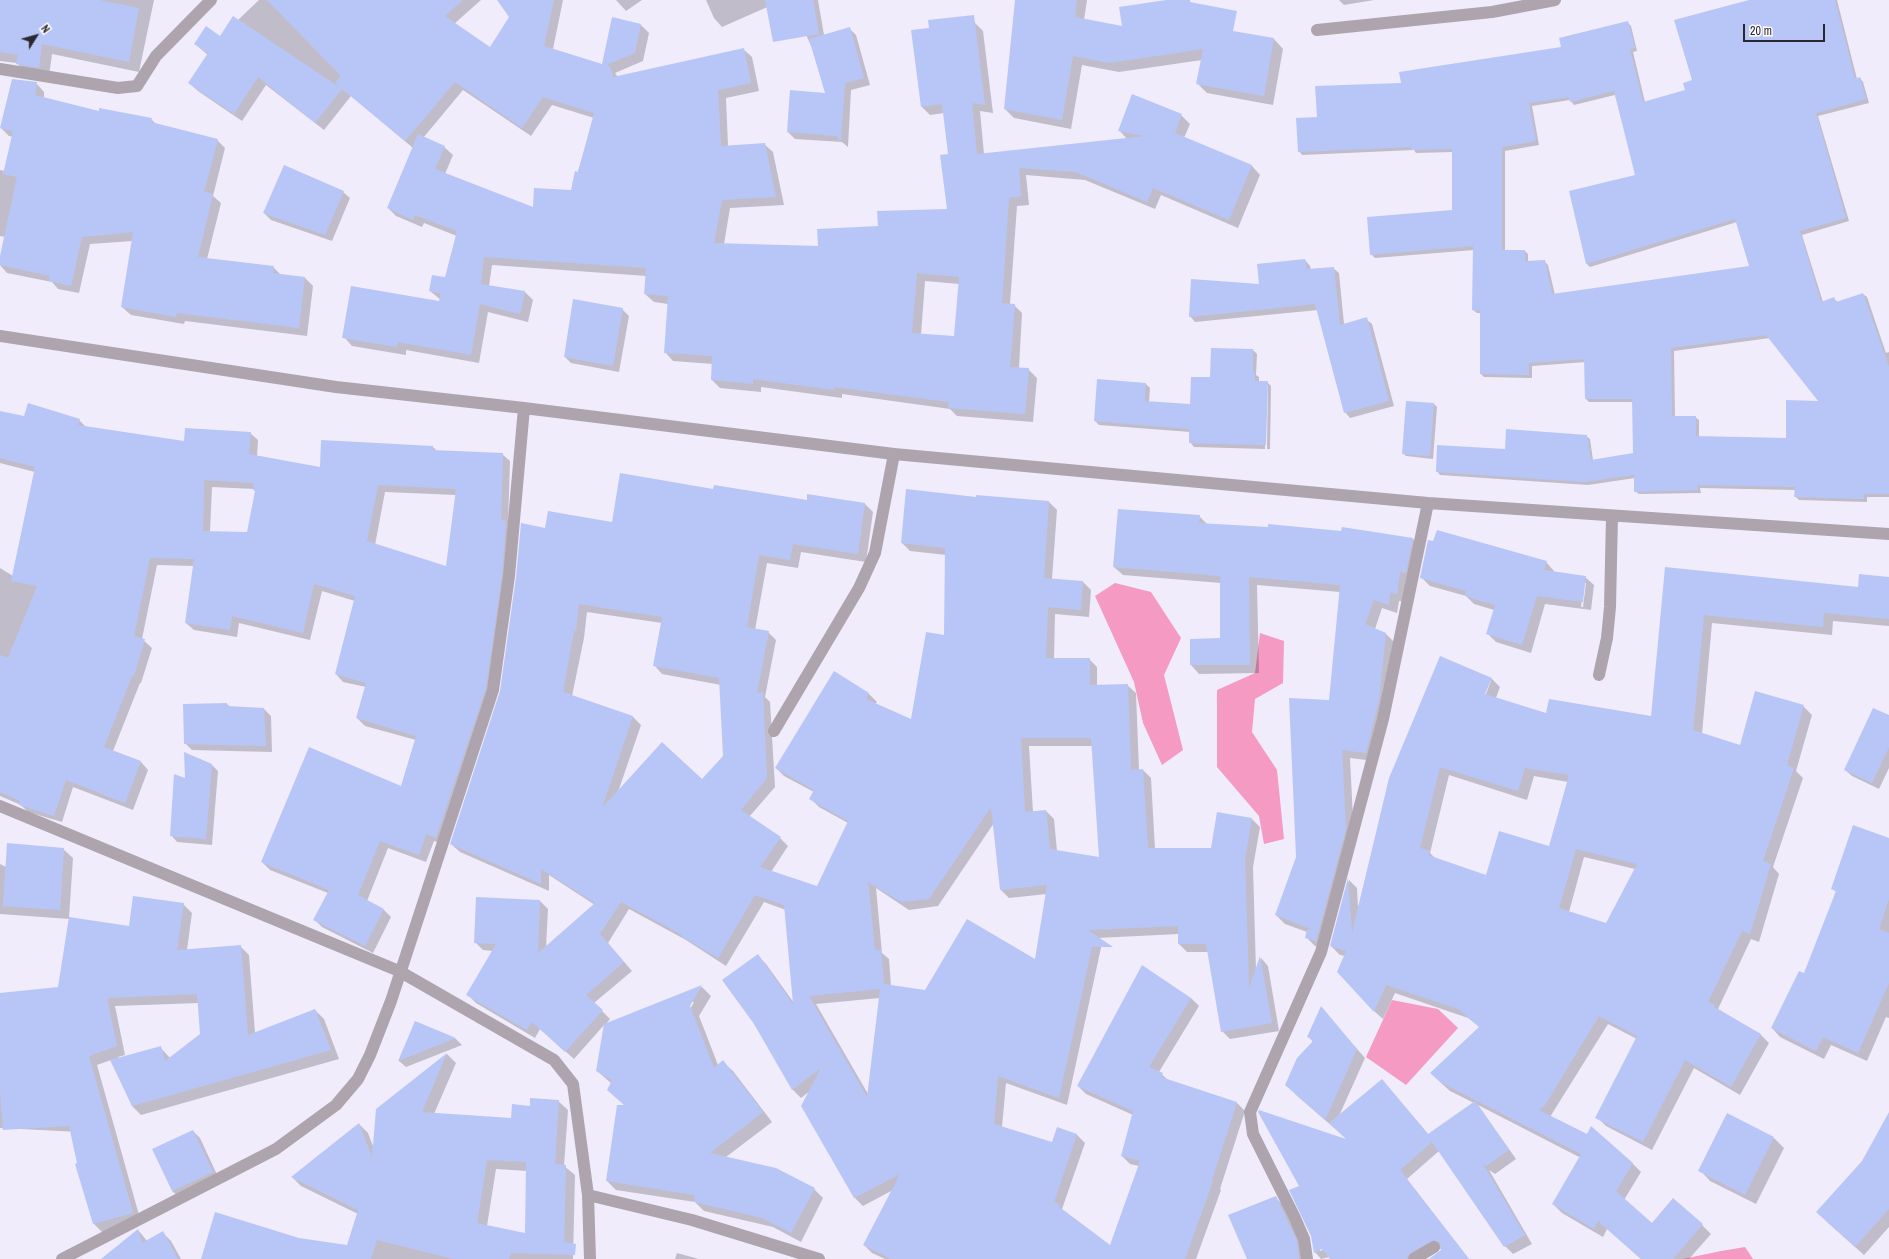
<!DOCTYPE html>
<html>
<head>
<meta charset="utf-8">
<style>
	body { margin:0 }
	#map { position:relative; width:1889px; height:1259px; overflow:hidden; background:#f0ecfc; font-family:"Archivo Narrow",sans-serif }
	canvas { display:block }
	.north { position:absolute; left:16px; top:16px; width:40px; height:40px; -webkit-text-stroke:3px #fcfcfc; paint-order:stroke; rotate:53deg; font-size:11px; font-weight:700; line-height:16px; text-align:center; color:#2a2731 }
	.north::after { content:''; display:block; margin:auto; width:14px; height:18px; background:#2a2731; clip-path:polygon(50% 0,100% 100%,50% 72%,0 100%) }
	.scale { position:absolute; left:1743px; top:24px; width:82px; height:18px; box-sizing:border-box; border:2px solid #2a2731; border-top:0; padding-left:5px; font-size:12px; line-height:14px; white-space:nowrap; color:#2a2731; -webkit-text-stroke:3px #fcfcfc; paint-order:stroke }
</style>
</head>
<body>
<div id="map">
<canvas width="1889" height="1259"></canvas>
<div class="north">N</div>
<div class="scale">20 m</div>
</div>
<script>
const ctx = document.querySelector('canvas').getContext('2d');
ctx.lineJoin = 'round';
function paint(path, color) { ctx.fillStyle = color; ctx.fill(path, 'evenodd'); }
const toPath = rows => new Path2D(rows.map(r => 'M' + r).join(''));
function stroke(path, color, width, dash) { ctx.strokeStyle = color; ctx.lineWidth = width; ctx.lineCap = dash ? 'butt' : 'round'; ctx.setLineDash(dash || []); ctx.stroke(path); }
paint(toPath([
	[1115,583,1151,592,1181,638,1164,675,1183,750,1162,765,1143,723,1134,682,1095,596],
	[1260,633,1284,641,1283,683,1255,699,1252,732,1277,770,1284,839,1264,844,1259,816,1217,767,1217,690,1255,673],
	[1392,1000,1438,1009,1458,1028,1406,1085,1366,1057],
	[1745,1247,1753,1259,1683,1259,1721,1251]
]), '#f49ac3');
paint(toPath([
	[0,0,154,0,139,72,52,54,49,77,27,74,17,63,0,61],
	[259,0,481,0,454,24,490,49,511,17,498,0,563,0,553,49,603,65,641,25,649,33,643,61,615,73,618,77,743,49,752,57,759,91,726,98,728,146,764,144,773,152,784,205,730,208,724,244,819,248,879,227,948,210,949,155,944,113,930,115,922,107,975,23,983,31,993,113,980,111,984,154,1127,139,1119,130,1181,115,1190,124,1184,138,1252,166,1260,175,1238,228,1161,195,1155,209,1085,180,1026,175,1029,205,1017,206,1010,304,1014,305,1022,313,1019,368,1028,369,1037,378,1033,422,957,416,950,409,842,394,842,398,761,387,761,392,720,388,712,380,713,364,673,361,665,352,668,304,654,302,645,294,647,276,492,265,489,286,525,292,533,300,528,322,488,312,479,363,406,350,406,355,352,346,344,337,440,302,441,300,430,291,446,279,457,236,424,223,422,227,396,216,388,208,413,148,351,96,324,130,266,85,242,121,198,91,189,83,208,55,195,44,220,37],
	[463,90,531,136,552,105,594,118,572,191,533,209,445,174,453,155,444,147,423,138],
	[925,281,959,284,955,337,921,335],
	[616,0,642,0,626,11],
	[706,0,769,0,772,5,722,27,714,18],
	[790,0,818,0,824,35,849,28,856,35,870,85,851,90,848,147,842,142,795,139,788,132,826,94,813,50],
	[1018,0,1087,0,1084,20,1124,28,1274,39,1283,49,1273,105,1207,93,1197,83,1202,60,1119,72,1082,65,1071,129,1014,118,1005,109],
	[1339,0,1374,0,1344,5],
	[1757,0,1837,0,1857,79,1860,78,1863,82,1869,103,1818,116,1849,221,1802,235,1823,302,1834,299,1838,302,1863,294,1867,297,1886,353,1889,352,1889,497,1867,497,1867,502,1799,500,1795,496,1796,490,1700,488,1701,493,1639,494,1635,491,1635,478,1588,485,1440,475,1437,471,1506,450,1586,436,1590,439,1593,460,1634,454,1633,402,1589,402,1586,399,1586,362,1532,366,1532,378,1484,377,1481,374,1481,313,1477,313,1473,310,1474,250,1375,258,1371,254,1453,211,1453,152,1416,153,1414,150,1302,155,1299,151,1318,118,1402,84,1562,48,1627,22,1631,26,1637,51,1633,52,1645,102,1687,91],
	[1615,95,1637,176,1570,192,1587,264,1590,267,1737,222,1750,267,1555,295,1548,265,1544,261,1528,262,1528,254,1525,251,1505,251,1505,151,1539,145,1532,106,1570,100,1574,105],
	[1770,338,1820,402,1787,439,1699,437,1699,420,1695,417,1675,417,1674,351],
	[36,83,44,92,44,98,99,112,151,119,157,125,217,140,225,148,213,196,221,203,207,259,273,267,281,275,305,278,313,286,307,336,185,321,184,324,131,315,122,307,133,241,90,244,79,293,58,289,52,282,7,273,0,265,5,237,0,236,0,170,5,171,13,137,9,136,1,128],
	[343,192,350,198,332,241,271,220,264,213],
	[1305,260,1310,266,1311,270,1333,268,1339,273,1344,324,1366,319,1372,324,1394,406,1350,418,1345,412,1318,310,1195,322,1190,316,1260,285],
	[622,309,629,316,619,372,571,363,565,357],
	[1253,350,1257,354,1256,375,1259,377,1259,382,1267,382,1271,386,1270,449,1267,449,1268,385,1266,385,1265,449,1194,447,1190,442,1190,432,1099,425,1095,421,1145,383,1150,388,1149,402,1191,405,1210,378],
	[1434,404,1437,407,1433,459,1406,456,1403,453],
	[0,412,25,417,79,420,87,428,185,442,250,433,258,440,257,456,321,468,433,447,437,451,502,454,510,461,508,524,493,696,444,845,434,841,426,862,388,848,367,901,383,909,391,917,373,953,322,927,315,920,328,893,270,870,262,862,401,788,416,740,365,726,357,718,366,687,343,682,336,674,355,601,322,591,310,640,239,623,237,637,194,630,186,623,194,566,157,565,142,639,152,648,141,683,140,683,113,751,141,762,148,770,133,810,73,787,62,822,28,812,21,805,0,796,0,568,13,576,35,472,0,463],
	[212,487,254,489,256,492,248,533,210,532],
	[385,492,456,495,447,567,375,545],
	[714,490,807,502,808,495,865,504,873,512,866,562,801,552,798,568,767,563,755,630,768,632,776,640,765,697,770,702,775,787,749,817,780,838,788,846,771,872,817,887,848,823,819,807,811,799,814,792,784,776,776,768,834,672,869,694,877,702,875,704,912,721,945,636,946,555,910,551,902,543,977,498,1049,502,1057,510,1052,579,1083,582,1091,590,1089,617,1055,614,1054,659,1089,659,1097,667,1097,686,1127,685,1136,693,1139,770,1143,770,1151,778,1155,849,1212,849,1251,818,1260,827,1253,867,1256,971,1261,958,1268,966,1279,1031,1230,1039,1222,1031,1208,952,1187,952,1179,944,1179,934,1097,938,1102,943,1067,1105,1006,1083,1002,1127,1052,1143,1058,1128,1077,1135,1085,1143,1062,1209,1111,1246,1139,1166,1130,1164,1122,1156,1133,1115,1086,1094,1078,1086,1191,998,1199,1006,1159,1072,1168,1080,1237,1103,1245,1111,1220,1189,1221,1190,1196,1259,885,1259,872,1253,864,1245,893,1190,863,1206,854,1197,810,1091,801,1098,793,1090,754,1023,758,956,766,964,794,1003,786,910,764,902,726,966,686,940,629,909,608,943,632,971,594,1003,610,1019,606,1024,702,987,711,996,699,1016,718,1065,723,1062,733,1071,772,1122,726,1157,814,1189,823,1198,801,1242,773,1227,704,1211,695,1202,616,1190,607,1181,626,1106,611,1083,597,1071,604,1025,574,1059,540,1029,535,1038,476,1003,468,995,493,951,483,950,475,942,540,901,548,909,546,948,595,905,549,875,549,891,460,852,451,844,501,691,546,529,613,523],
	[587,612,662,623,654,665,662,674,721,685,724,756,702,781,618,792,641,725,633,717,572,696,584,638],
	[1029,746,1093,746,1100,858,1057,851,1054,819,1046,811,1033,812],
	[994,823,1001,890,1009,898,1047,894,1036,961,926,991,891,986,889,959,882,953,876,888,909,910,938,906],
	[880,998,868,1094,816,1004],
	[691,1002,694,1002,689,1011,687,1010],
	[1199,516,1207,524,1413,539,1421,547,1405,602,1399,601,1397,613,1382,608,1375,629,1386,634,1394,642,1375,761,1350,758,1354,838,1325,949,1315,946,1306,937,1307,932,1285,924,1276,915,1297,857,1330,701,1340,592,1257,585,1259,673,1199,674,1191,665,1221,639,1221,583,1123,575,1114,567],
	[1546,562,1554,571,1554,573,1585,577,1594,585,1591,610,1545,604,1531,653,1496,642,1488,634,1494,610,1474,604,1466,596,1430,586,1421,577],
	[1584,583,1586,583,1583,607,1581,607],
	[1666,568,1859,588,1889,578,1889,626,1833,621,1832,635,1712,623,1702,734,1740,747,1803,706,1812,715,1796,771,1803,778,1773,867,1779,874,1759,942,1751,939,1718,1009,1760,1034,1769,1043,1740,1095,1694,1068,1652,1150,1606,1126,1597,1117,1637,1039,1608,1024,1550,1117,1632,1163,1641,1172,1624,1200,1652,1225,1702,1225,1711,1234,1689,1259,1641,1259,1607,1229,1603,1237,1562,1213,1553,1204,1581,1158,1478,1105,1516,1159,1495,1174,1489,1170,1532,1244,1513,1254,1505,1246,1439,1151,1407,1179,1469,1259,1430,1259,1442,1251,1442,1248,1421,1259,1331,1259,1330,1257,1321,1259,1315,1252,1300,1187,1348,1140,1295,1094,1313,1042,1308,1036,1321,1008,1365,1058,1339,1116,1382,1080,1429,1135,1474,1103,1450,1091,1440,1082,1480,1027,1468,1018,1395,993,1383,1019,1374,1011,1345,956,1340,955,1331,946,1349,880,1357,888,1358,908,1390,779,1491,678,1500,687,1496,698,1547,714,1652,717],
	[1489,681,1491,681,1484,699,1482,698],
	[1449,775,1527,800,1534,776,1568,782,1550,847,1487,876,1436,859,1430,853],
	[1584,857,1635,869,1607,925,1569,912],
	[1327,1248,1320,1251,1320,1249],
	[227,704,231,708,264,709,271,716,272,752,192,750,185,743],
	[1889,716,1889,768,1879,789,1852,776,1845,770],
	[211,764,218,771,212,845,177,842,171,835,186,779],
	[1889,839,1889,1018,1886,1017,1867,1061,1831,1045,1824,1059,1780,1037,1772,1028,1804,974,1837,893,1833,889],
	[63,849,73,858,69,918,130,927,183,904,192,913,187,950,240,946,249,955,255,1033,315,1010,324,1019,339,1059,141,1115,132,1106,111,1060,97,1065,141,1222,103,1233,94,1224,77,1164,79,1164,80,1132,0,1128,0,994,59,988,69,919,0,914,0,864,6,867],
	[199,1003,201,1035,170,1058,160,1047,119,1059,118,1057,125,1055,115,1006],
	[416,1022,456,1039,462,1045,406,1067,399,1061],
	[447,1054,456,1063,434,1114,512,1119,531,1107,558,1101,568,1110,564,1166,575,1175,573,1259,202,1259,299,1239,348,1246,358,1214,301,1186,292,1177,359,1124,368,1133,374,1149,377,1109],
	[496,1169,527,1171,526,1234,487,1226],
	[1889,1114,1889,1227,1864,1255,1826,1221,1863,1161],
	[193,1131,200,1138,219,1179,179,1197,172,1191],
	[1774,1138,1784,1148,1756,1204,1710,1181,1700,1170],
	[1275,1197,1282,1204,1303,1249,1305,1259,1248,1259],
	[138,1230,147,1241,163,1233,171,1241,181,1259,102,1259],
	[677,1253,699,1259,675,1259]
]), '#0003');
paint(toPath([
	[0,0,99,0,139,8,129,62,42,44,39,68,16,64,18,55,0,52],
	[267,0,463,0,445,16,490,47,509,17,497,0,554,0,544,46,602,64,612,17,641,24,635,53,606,65,610,66,613,77,744,48,751,83,718,90,721,146,765,143,776,197,722,200,714,243,818,246,817,229,878,226,877,211,947,209,940,155,948,154,942,104,921,107,911,30,929,28,928,20,974,15,985,105,972,103,977,154,1145,136,1118,131,1132,94,1182,114,1175,133,1252,165,1229,220,1153,188,1147,202,1076,172,1019,168,1021,196,1009,198,1002,303,1015,304,1010,367,1029,368,1025,414,948,408,949,402,834,387,834,390,753,379,753,384,711,380,712,356,664,353,668,296,644,294,646,268,484,257,481,284,525,291,520,314,480,304,471,355,398,342,397,347,342,338,351,286,439,301,441,294,429,291,432,275,445,277,457,231,415,215,413,220,387,208,418,134,445,146,435,169,533,207,534,188,571,190,575,171,578,172,594,113,543,97,522,128,455,82,405,141,342,89,315,123,258,77,234,114,188,83,208,53,194,44,206,26,220,36,233,16,339,87,335,83,341,76],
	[917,273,959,277,954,336,912,333],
	[765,0,813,0,819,34,773,42],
	[1015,0,1077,0,1075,17,1122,26,1119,7,1166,0,1190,0,1190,2,1237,11,1233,31,1274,38,1264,96,1196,84,1203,49,1109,63,1073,56,1062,120,1004,109],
	[1749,0,1835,0,1855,79,1860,77,1866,99,1816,113,1846,218,1800,231,1821,302,1834,297,1836,302,1863,293,1889,367,1889,494,1864,494,1864,499,1794,497,1795,487,1697,485,1698,490,1634,492,1634,475,1584,482,1436,472,1437,445,1505,449,1506,429,1587,435,1591,460,1633,453,1632,399,1585,399,1584,359,1529,363,1529,375,1480,374,1480,311,1472,310,1473,246,1370,255,1367,217,1452,210,1452,149,1412,150,1411,147,1298,152,1296,118,1317,117,1315,86,1401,83,1399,72,1561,47,1559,38,1628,21,1635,48,1630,49,1643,102,1685,90,1683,83,1692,80,1674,20],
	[1614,91,1635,175,1569,191,1586,264,1735,219,1749,266,1552,294,1545,260,1525,261,1525,250,1502,250,1502,147,1536,141,1529,103,1569,97,1570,102],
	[1766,335,1818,401,1786,400,1786,438,1696,436,1696,416,1672,416,1671,348],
	[850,27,864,78,845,83,841,140,839,141,837,136,787,132,790,90,825,93,809,39],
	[12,79,37,82,35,95,99,111,99,108,152,118,151,122,218,139,204,192,213,194,198,257,274,266,273,273,305,277,299,328,177,313,176,317,121,307,133,232,82,237,71,286,49,281,50,276,0,265,0,256,17,177,3,174,13,131,0,128],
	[284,165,344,191,325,235,263,213],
	[1305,259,1307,269,1334,267,1340,325,1367,317,1389,401,1344,413,1315,304,1189,317,1191,279,1259,284,1257,264],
	[573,299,623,308,613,366,564,357],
	[1211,348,1253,349,1253,372,1255,372,1255,381,1268,381,1266,445,1189,443,1189,429,1094,421,1097,379,1146,383,1145,401,1190,404,1191,377,1210,377],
	[1406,401,1434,403,1430,456,1402,454],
	[28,403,80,419,78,425,184,441,185,428,251,432,249,454,320,467,321,440,433,446,433,450,503,453,501,520,506,521,502,575,486,688,436,838,426,834,419,855,380,841,358,895,384,909,365,946,313,920,329,890,261,862,309,747,401,786,416,736,356,718,366,683,335,674,355,596,314,584,303,633,232,616,230,630,185,623,194,559,150,558,134,636,145,639,134,676,132,676,104,747,141,761,125,803,66,780,54,816,19,805,20,801,0,792,0,655,8,658,37,586,11,581,35,467,0,458,0,411,24,416],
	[204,480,254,483,253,490,255,491,247,532,203,531],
	[378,485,456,489,446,566,367,541],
	[620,473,713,489,714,485,807,500,807,494,865,503,858,554,793,544,790,560,759,555,747,627,769,631,757,693,763,692,767,778,741,810,781,837,760,867,817,886,848,821,809,799,814,790,775,768,834,671,869,693,866,699,911,719,926,632,944,635,945,548,901,543,906,489,976,497,976,495,1049,501,1044,578,1083,581,1081,610,1048,607,1046,658,1090,658,1090,685,1128,684,1131,770,1143,769,1148,848,1211,848,1217,812,1252,818,1245,859,1249,988,1260,956,1272,1023,1221,1032,1206,944,1178,944,1178,926,1088,930,1113,947,1092,947,1059,1098,998,1076,994,1124,1052,1142,1057,1127,1077,1134,1054,1202,1060,1205,1059,1207,1110,1245,1140,1161,1121,1156,1133,1111,1077,1086,1142,965,1191,998,1149,1067,1163,1073,1161,1077,1237,1102,1212,1180,1213,1181,1185,1259,891,1259,863,1245,900,1174,854,1198,801,1106,821,1068,792,1090,754,1024,722,980,758,954,793,1004,784,905,755,895,718,958,681,936,682,935,621,902,600,934,624,962,586,995,603,1010,565,1052,532,1022,527,1030,466,995,496,944,474,943,476,897,540,900,538,953,595,903,541,869,541,884,450,844,500,691,516,577,521,523,545,528,548,511,612,522],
	[579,604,662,617,653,666,719,678,723,756,702,779,662,742,602,808,633,716,563,692,574,631,576,631],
	[1021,738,1091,738,1099,857,1050,849,1046,810,1025,812],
	[991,807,1000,890,1047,885,1035,959,967,919,925,990,884,984,881,950,875,950,868,882,901,902,929,899],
	[880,989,867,1097,809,996],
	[1118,509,1200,515,1199,523,1268,527,1268,524,1341,531,1342,527,1413,538,1406,573,1400,572,1397,594,1390,593,1389,605,1374,600,1365,624,1386,633,1379,700,1366,753,1342,750,1346,829,1316,941,1305,938,1307,929,1313,930,1275,915,1296,857,1289,698,1329,700,1340,585,1249,577,1250,665,1190,665,1190,639,1220,638,1220,576,1113,567],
	[1437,530,1547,561,1544,570,1586,576,1583,602,1537,596,1522,645,1486,634,1495,605,1465,596,1466,591,1420,578,1428,540,1433,541],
	[1665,567,1858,587,1859,574,1889,577,1889,619,1824,613,1823,627,1704,615,1693,730,1740,745,1755,691,1804,705,1787,765,1794,768,1763,861,1771,864,1750,934,1742,931,1708,1002,1715,1005,1714,1007,1761,1034,1731,1087,1685,1060,1643,1142,1595,1118,1637,1036,1599,1016,1545,1105,1539,1110,1587,1134,1591,1126,1633,1163,1616,1191,1652,1223,1673,1198,1703,1224,1673,1259,1641,1259,1598,1221,1594,1229,1552,1204,1581,1154,1440,1082,1430,1073,1479,1027,1458,1009,1386,985,1374,1012,1337,972,1346,951,1330,946,1348,878,1352,933,1389,778,1440,656,1492,678,1485,694,1546,713,1549,699,1651,716],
	[1440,767,1518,791,1525,768,1569,775,1549,846,1499,831,1486,875,1428,855,1430,851,1420,848],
	[1576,849,1637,864,1606,923,1559,908],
	[227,703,227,706,264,708,266,746,184,744,183,704],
	[1873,708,1889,715,1889,747,1872,783,1844,770],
	[184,752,212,764,206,839,170,836,174,774,185,778],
	[1853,825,1889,838,1889,899,1879,929,1889,933,1889,983,1858,1053,1823,1037,1816,1051,1771,1028,1799,971,1804,973,1836,891,1831,889],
	[7,843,64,848,60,910,3,906],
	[133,896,184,903,177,950,241,945,248,1035,315,1009,331,1050,132,1106,110,1060,161,1046,165,1061,200,1034,197,994,107,998,117,1046,89,1056,133,1213,93,1224,75,1164,77,1163,69,1126,3,1130,0,1090,0,993,58,987,69,917,129,926],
	[702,985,690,1006,714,1068,723,1060,763,1112,710,1153,776,1168,815,1188,791,1233,762,1218,694,1202,695,1195,606,1181,617,1105,624,1105,607,1090,612,1080,596,1071,604,1024],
	[1321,1006,1357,1049,1325,1120,1285,1085,1297,1058,1314,1040,1307,1037],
	[415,1021,456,1038,398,1061],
	[447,1053,422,1112,511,1118,512,1104,530,1106,530,1098,559,1100,555,1164,566,1165,564,1242,576,1244,575,1255,511,1253,509,1259,454,1259,377,1240,371,1259,201,1259,215,1212,299,1238,347,1245,358,1210,291,1177,359,1123,372,1157,376,1109],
	[487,1160,526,1162,525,1233,477,1223],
	[1382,1079,1428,1134,1475,1101,1509,1150,1486,1166,1483,1164,1525,1235,1504,1247,1432,1142,1400,1170,1469,1259,1429,1259,1441,1250,1440,1243,1434,1240,1410,1253,1407,1259,1330,1259,1322,1249,1314,1253,1311,1236,1289,1190,1299,1186,1258,1112,1259,1110,1346,1139,1329,1123],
	[1889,1112,1889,1209,1855,1247,1816,1212,1862,1161],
	[1727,1113,1774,1137,1745,1195,1698,1171],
	[193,1130,213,1172,172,1191,152,1149],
	[1276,1196,1297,1241,1299,1259,1247,1259,1228,1215],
	[138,1229,142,1243,163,1231,178,1259,101,1259]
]), '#b8c6f7');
stroke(toPath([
	[1317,30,1492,12,1555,0],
	[0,69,118,88,137,86,156,56,211,0],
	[0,336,336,387,524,408,894,454,1428,503,1889,534],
	[1599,675,1607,638,1610,607,1612,516],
	[774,731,859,588,875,553,894,454],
	[0,806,399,971,554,1060,573,1084,588,1195,692,1220,819,1259],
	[588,1195,590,1259],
	[62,1259,276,1149,336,1105,358,1079,370,1055,391,1001,493,690,509,576,524,408],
	[1307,1259,1304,1239,1294,1216,1253,1134,1250,1112,1321,952,1383,719,1428,503],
	[1414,1259,1434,1247]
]), '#ada4ad', 12);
</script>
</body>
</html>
